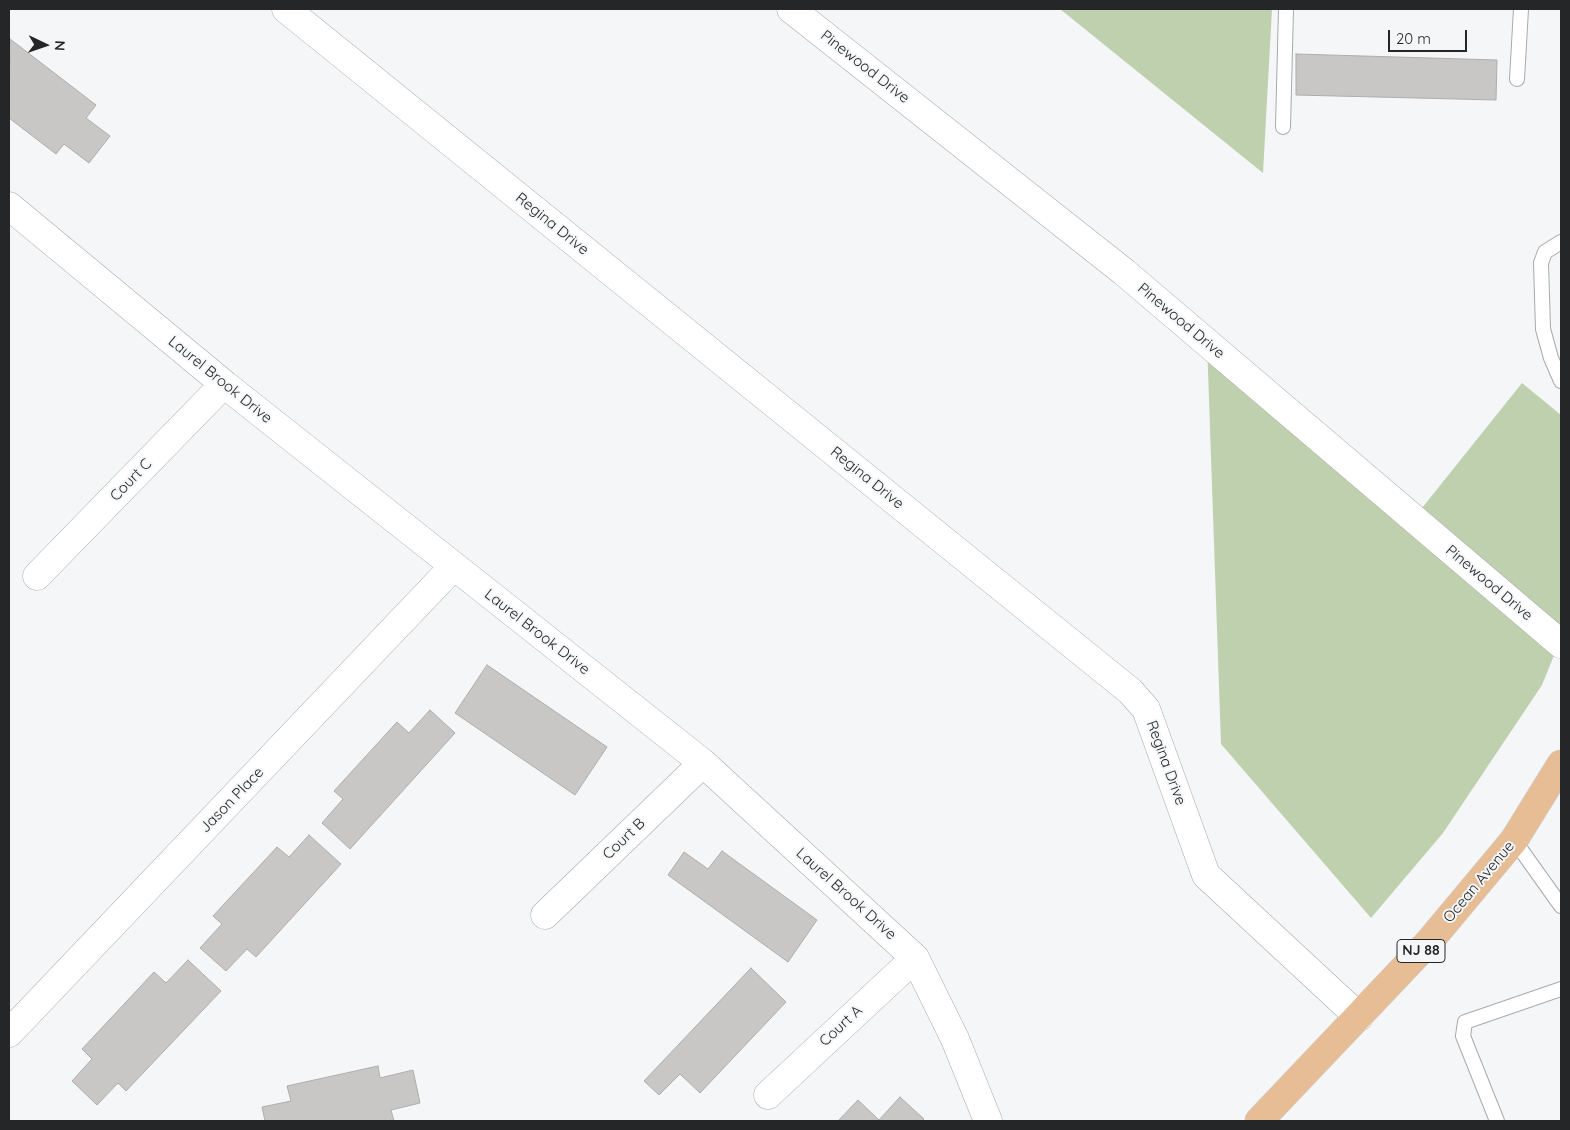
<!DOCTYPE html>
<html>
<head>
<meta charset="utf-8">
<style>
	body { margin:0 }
	#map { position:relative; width:1570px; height:1130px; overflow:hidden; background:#f4f6f8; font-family:Quicksand,sans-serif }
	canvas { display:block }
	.frame { position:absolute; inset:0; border:10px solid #252627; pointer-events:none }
	.north { position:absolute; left:20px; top:20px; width:50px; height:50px; -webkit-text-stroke:4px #f4f6f8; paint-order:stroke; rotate:93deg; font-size:14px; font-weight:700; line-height:20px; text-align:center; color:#252627 }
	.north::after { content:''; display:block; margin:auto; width:18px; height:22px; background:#252627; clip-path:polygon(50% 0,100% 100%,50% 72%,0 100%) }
	.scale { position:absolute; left:1388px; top:30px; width:79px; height:22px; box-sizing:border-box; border:2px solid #252627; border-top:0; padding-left:6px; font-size:15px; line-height:18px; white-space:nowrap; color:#252627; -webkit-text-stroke:4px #f4f6f8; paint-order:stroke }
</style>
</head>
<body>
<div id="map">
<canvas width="1570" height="1130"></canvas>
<div class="frame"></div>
<div class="north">N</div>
<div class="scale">20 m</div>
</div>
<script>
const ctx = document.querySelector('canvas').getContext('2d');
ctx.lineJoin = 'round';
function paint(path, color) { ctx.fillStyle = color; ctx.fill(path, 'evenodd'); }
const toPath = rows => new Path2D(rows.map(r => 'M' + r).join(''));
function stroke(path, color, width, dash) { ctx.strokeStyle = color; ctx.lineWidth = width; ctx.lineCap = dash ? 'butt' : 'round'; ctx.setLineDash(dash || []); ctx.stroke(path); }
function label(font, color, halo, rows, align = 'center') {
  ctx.font = font + ' Quicksand,sans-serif'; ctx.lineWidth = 4; ctx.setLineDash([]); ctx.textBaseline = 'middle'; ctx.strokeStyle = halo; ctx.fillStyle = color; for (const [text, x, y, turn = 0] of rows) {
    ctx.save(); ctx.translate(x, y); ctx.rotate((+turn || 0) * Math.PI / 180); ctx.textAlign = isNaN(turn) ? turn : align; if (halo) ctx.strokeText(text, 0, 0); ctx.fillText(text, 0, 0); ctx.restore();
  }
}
paint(toPath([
	[1060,9,1272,9,1263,173],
	[1207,342,1418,513,1522,383,1561,415,1561,638,1542,685,1443,833,1371,918,1221,744]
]), '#bfd0af');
const building = toPath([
	[10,39,96,105,86,118,110,136,89,163,64,144,56,154,9,118,10,39],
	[1296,54,1497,60,1496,100,1296,95,1296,54],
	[487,665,607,747,575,795,455,713,487,665],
	[430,710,455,733,350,849,322,823,343,799,334,791,397,722,409,733,430,710],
	[309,835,341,864,256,957,247,949,226,971,200,948,222,924,213,916,277,847,289,857,309,835],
	[722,851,817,920,788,962,668,875,684,852,708,869,722,851],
	[188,960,221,991,126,1091,118,1083,97,1105,72,1081,92,1059,82,1049,154,972,166,983,188,960],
	[751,968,786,1002,700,1093,680,1074,659,1095,644,1081,751,968],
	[378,1066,380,1078,413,1070,420,1103,391,1110,394,1121,265,1121,262,1107,291,1101,287,1086,378,1066],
	[900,1097,924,1119,922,1121,838,1121,858,1100,879,1120,900,1097]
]);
paint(building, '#c9c7c5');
stroke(building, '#aeadab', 1);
const lane = toPath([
	[1517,79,1521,9],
	[1283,127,1286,9],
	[1561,242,1545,252,1541,263,1543,329,1551,358,1561,381],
	[1514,840,1561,906],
	[1497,1121,1463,1036,1465,1022,1561,989]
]);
const street = toPath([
	[286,9,1130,691,1146,709,1206,875,1359,1017],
	[791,9,1124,272,1561,644],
	[9,206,224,384,703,763,915,958,955,1039,988,1121],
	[37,576,224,384],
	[545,915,703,763],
	[9,1033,454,566],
	[768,1095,915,958]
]);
const primary = toPath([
	[1259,1121,1428,943,1514,840,1561,764]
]);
stroke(lane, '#a8aaab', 16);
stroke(street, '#a8aaab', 29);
stroke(primary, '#cfcfcf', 29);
stroke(lane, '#fff', 14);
stroke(street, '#fff', 28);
stroke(primary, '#e6bd95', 28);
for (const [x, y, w] of [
	[1421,951,48]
]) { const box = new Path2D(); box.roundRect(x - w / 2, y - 11.5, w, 23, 4); ctx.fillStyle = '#f4f6f8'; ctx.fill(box); stroke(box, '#252627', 1); }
label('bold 14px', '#252627', null, [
	["NJ 88",1421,951]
]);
label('15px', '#252627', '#f4f6f8', [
	["Pinewood Drive",865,67,38],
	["Regina Drive",552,224,39],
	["Pinewood Drive",1181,321,40],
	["Laurel Brook Drive",220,380,39],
	["Regina Drive",867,478,39],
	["Court C",131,480,-46],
	["Pinewood Drive",1489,583,40],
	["Laurel Brook Drive",537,632,38],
	["Regina Drive",1166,763,70],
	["Jason Place",232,800,-46],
	["Court B",624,839,-44],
	["Ocean Avenue",1479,882,-50],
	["Laurel Brook Drive",846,894,42],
	["Court A",841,1026,-43]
]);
</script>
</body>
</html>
